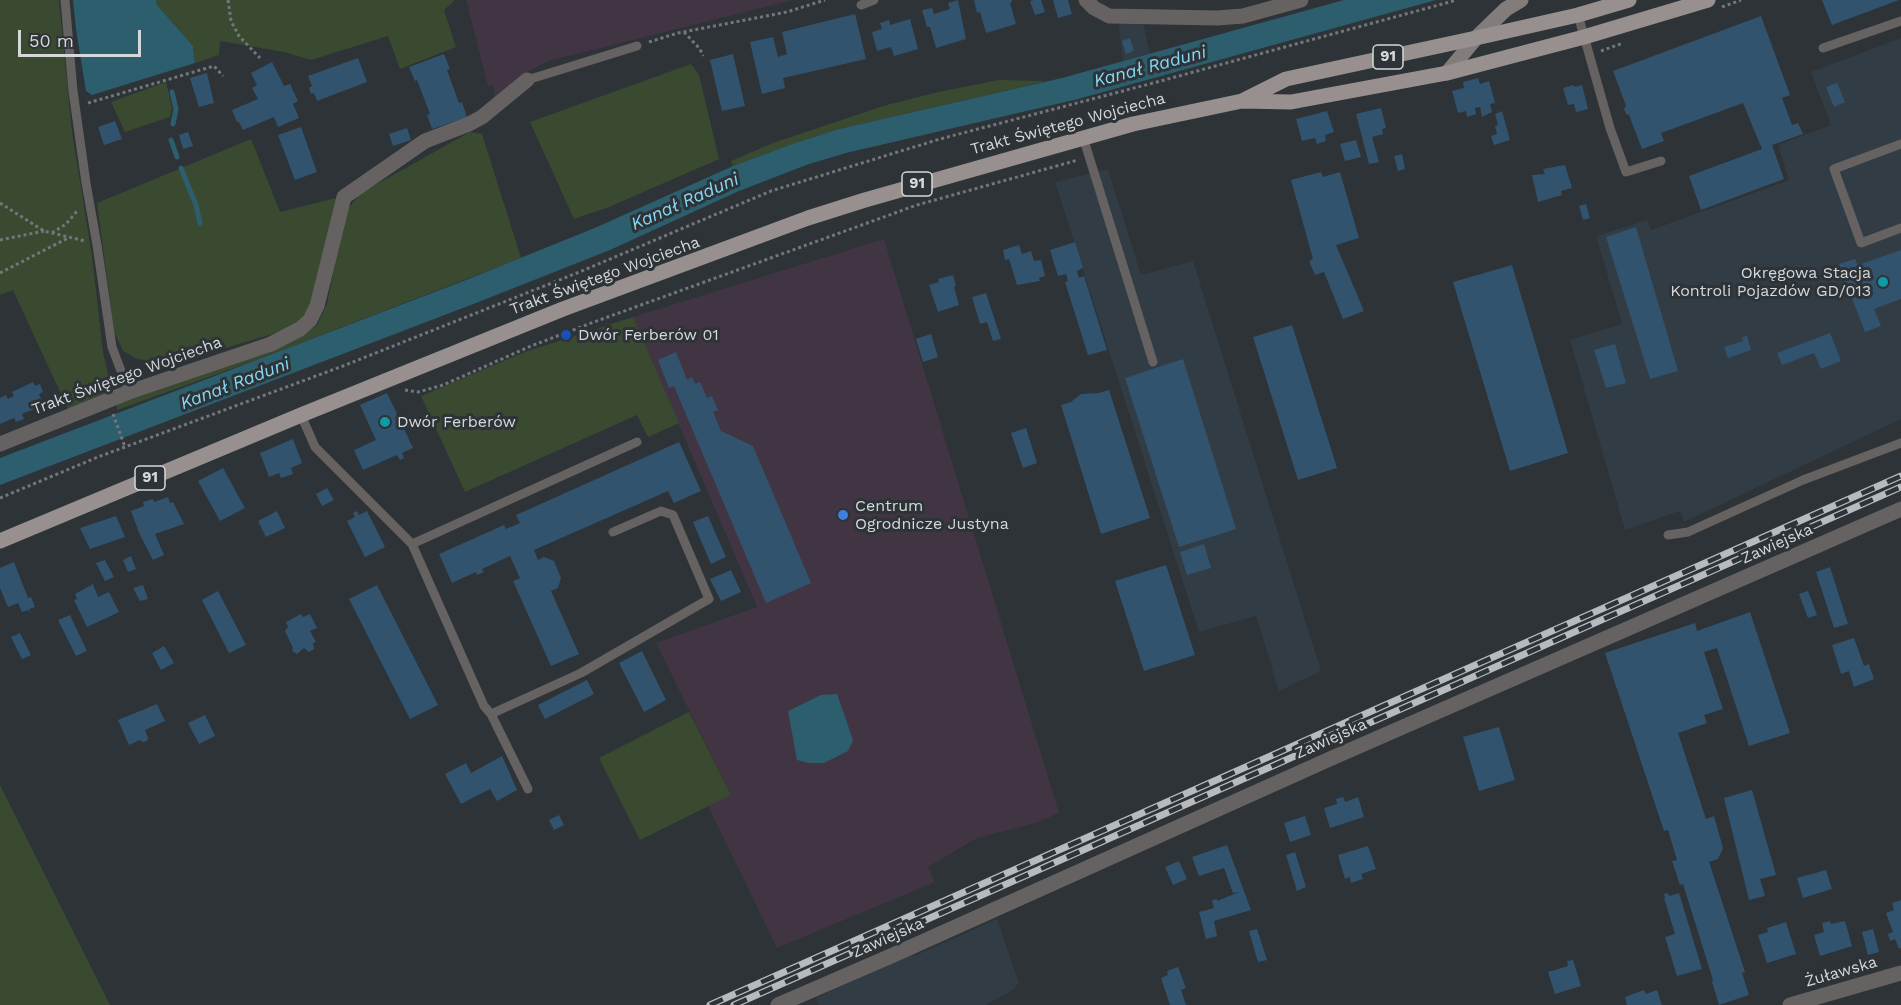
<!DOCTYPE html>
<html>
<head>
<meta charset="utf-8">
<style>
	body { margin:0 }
	#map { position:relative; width:1901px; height:1005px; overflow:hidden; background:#2d3337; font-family:"Work Sans",sans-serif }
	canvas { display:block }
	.scale { position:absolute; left:18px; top:30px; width:123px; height:27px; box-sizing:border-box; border:3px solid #d5d8db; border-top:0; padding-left:8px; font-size:18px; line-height:21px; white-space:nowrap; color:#d5d8db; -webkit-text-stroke:4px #2d3337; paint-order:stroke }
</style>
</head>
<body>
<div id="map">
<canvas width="1901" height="1005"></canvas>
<div class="scale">50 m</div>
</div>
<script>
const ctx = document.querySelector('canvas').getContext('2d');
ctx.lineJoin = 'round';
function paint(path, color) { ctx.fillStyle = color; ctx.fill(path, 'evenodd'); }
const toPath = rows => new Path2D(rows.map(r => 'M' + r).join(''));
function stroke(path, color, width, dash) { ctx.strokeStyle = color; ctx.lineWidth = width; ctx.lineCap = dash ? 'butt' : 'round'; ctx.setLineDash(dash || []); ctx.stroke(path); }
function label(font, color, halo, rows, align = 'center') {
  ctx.font = font + ' "Work Sans",sans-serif'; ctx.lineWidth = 6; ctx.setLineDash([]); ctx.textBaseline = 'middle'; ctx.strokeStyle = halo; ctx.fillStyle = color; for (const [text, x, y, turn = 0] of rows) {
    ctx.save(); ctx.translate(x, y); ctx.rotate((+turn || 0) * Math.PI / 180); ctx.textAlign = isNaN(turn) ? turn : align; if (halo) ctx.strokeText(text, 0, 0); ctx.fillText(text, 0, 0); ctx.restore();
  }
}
paint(toPath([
	[466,0,793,0,548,61,520,76,495,97,493,85,488,86],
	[884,239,1059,813,1036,823,977,838,928,867,935,882,777,948,708,806,731,795,656,643,757,607,633,317]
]), '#413543');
paint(toPath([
	[1118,20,1143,22,1150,54,1123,61],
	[1901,38,1901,419,1684,522,1680,511,1625,530,1570,340,1622,324,1596,236,1647,220,1651,230,1789,180,1778,145,1831,125,1811,72],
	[1108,169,1141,275,1193,261,1321,671,1279,691,1256,616,1199,632,1055,182],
	[997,919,1019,983,1014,989,986,1005,819,1005,816,998,912,953,914,956]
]), '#323c45');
paint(toPath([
	[0,0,59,0,72,132,92,256,103,352,112,391,68,409,13,290,0,295],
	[156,0,455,0,444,10,456,47,400,69,388,36,311,60,284,52,220,41,219,55,195,63,193,46,157,5],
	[691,64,699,75,719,159,609,207,574,219,530,122],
	[999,80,1043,81,1044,82,839,129,792,144,733,166,731,161,773,143,883,106,938,92],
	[166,82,172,108,170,117,125,132,111,102],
	[470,132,482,134,521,258,259,359,117,410,117,403,298,336,317,325,327,304,345,212,361,193],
	[251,139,280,212,336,198,312,301,305,314,296,324,279,332,178,362,157,363,135,358,123,351,114,331,97,203],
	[633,317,679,423,648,437,637,415,465,492,421,396,525,352],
	[689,712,731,795,640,840,599,758],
	[0,785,110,1005,0,1005]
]), '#3a4a31');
paint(toPath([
	[73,0,156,0,157,5,193,46,195,63,92,95,86,91,76,29],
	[1344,0,1436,0,1078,99,846,153,809,164,739,191,610,250,476,303,0,485,0,458,466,280,597,227,733,166,792,144,839,129,1062,78],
	[837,694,853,740,848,751,824,763,809,763,797,760,788,711,821,695]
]), '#2c5e6e');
stroke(toPath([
	[172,92,176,109,173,124],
	[171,140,177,157],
	[181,168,196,205,200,223]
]), '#2c5e6e', 5);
paint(toPath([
	[958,0,966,39,936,48,930,27,927,27,922,10,932,8,934,14,950,9,948,3],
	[974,0,1012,0,1012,2,1010,3,1016,24,986,33,980,12,977,13],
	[1034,0,1041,0,1045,12,1035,15,1030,1],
	[1053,0,1068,0,1072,14,1058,18],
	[1822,0,1899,0,1832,25],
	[855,14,866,59,783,78,785,88,762,94,750,42,773,37,778,57,787,54,782,32],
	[1761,16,1790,95,1782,98,1792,125,1798,123,1803,134,1772,145,1784,179,1701,210,1689,176,1762,149,1743,103,1661,133,1664,141,1642,149,1629,115,1626,114,1624,109,1626,106,1613,71],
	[910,19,918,49,894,56,891,47,877,51,872,32,882,29,880,23,889,20,890,25],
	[1130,38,1134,51,1126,54,1122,41],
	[444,54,450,69,447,70,459,103,462,102,467,117,432,129,427,115,430,114,417,80,415,81,409,67],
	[733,54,745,106,722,111,710,60],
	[358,58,367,82,317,101,314,93,311,94,309,88,312,86,308,76],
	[272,62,284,86,290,84,298,101,293,104,299,118,278,127,274,117,243,130,239,122,237,122,232,110,258,99,252,88,257,85,251,73],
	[207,73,214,103,199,107,190,78],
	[1478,78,1480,84,1489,81,1495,103,1490,104,1492,112,1482,117,1480,107,1475,108,1476,114,1467,117,1466,111,1458,113,1452,91,1464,88,1463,82],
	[1837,83,1845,102,1834,107,1826,87],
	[1574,85,1574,87,1582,85,1588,109,1576,112,1574,104,1568,105,1563,88],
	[1381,108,1386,128,1382,129,1383,134,1372,137,1379,162,1369,164,1356,114],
	[1327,111,1334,132,1325,135,1326,141,1317,144,1315,138,1302,141,1296,119],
	[1502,111,1510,140,1494,145,1491,136,1497,134,1495,126,1498,125,1495,114],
	[115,121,122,139,104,145,98,127],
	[301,127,317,172,295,180,278,135],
	[407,128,411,140,393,146,389,134],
	[188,132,193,146,183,149,179,135],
	[1356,140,1361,157,1345,161,1340,144],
	[1402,154,1405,169,1398,171,1394,156],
	[1565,165,1572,188,1561,191,1562,195,1538,202,1532,175,1545,174,1543,169],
	[1321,172,1323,177,1340,172,1359,238,1336,245,1364,311,1343,319,1324,272,1315,275,1309,261,1313,259,1291,180],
	[1586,204,1590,218,1583,220,1579,206],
	[1636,227,1678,371,1650,379,1606,237],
	[1075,242,1083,268,1077,271,1079,278,1084,276,1107,350,1088,355,1065,282,1068,281,1066,274,1058,276,1050,250],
	[1019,245,1022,254,1031,251,1034,261,1041,260,1045,276,1039,278,1040,281,1017,285,1009,259,1005,260,1003,250],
	[1901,250,1901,299,1874,309,1881,326,1865,332,1839,264,1855,259,1858,265],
	[1512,265,1568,453,1510,471,1453,282],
	[953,275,956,286,954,287,959,305,938,312,929,285,939,282,938,279],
	[986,293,1001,339,993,341,987,322,980,324,972,297],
	[1292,325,1337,468,1298,480,1253,337],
	[1830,333,1841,361,1821,369,1814,353,1782,365,1777,353],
	[931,334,938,357,923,362,916,339],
	[1747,336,1751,350,1728,358,1724,347,1743,341,1742,337],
	[1615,344,1626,383,1606,388,1594,350],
	[676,352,687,380,692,377,695,384,700,382,707,398,712,396,718,410,713,412,721,431,753,446,811,583,766,603,674,386,669,388,658,360],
	[1183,359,1236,529,1179,547,1125,378],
	[33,382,35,386,40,384,43,392,39,394,44,405,22,414,24,419,16,422,14,418,0,424,0,398,6,395,8,399,14,396,12,392],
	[1109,390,1150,518,1101,534,1061,405,1071,402,1081,394,1099,393],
	[387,393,413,448,402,453,404,458,400,460,397,455,363,470,354,450,376,440,360,405],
	[1026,428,1037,463,1023,468,1011,433],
	[293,439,302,463,291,468,293,474,281,478,279,473,269,477,260,453],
	[679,442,701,491,674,503,668,491,534,550,538,560,544,557,554,561,561,578,558,588,551,591,579,654,551,666,513,581,520,578,510,556,482,569,484,572,477,575,476,572,452,583,439,554,504,525,506,529,520,523,516,515],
	[223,468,245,508,220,521,198,481],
	[327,488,334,500,322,506,316,494],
	[168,497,170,503,173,502,184,524,155,534,164,555,153,560,140,535,131,511,144,506,143,502,153,499,154,502],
	[277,511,285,528,266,537,258,521],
	[357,511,359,515,367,511,385,547,365,557,347,521,355,517,353,513],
	[116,516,125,537,90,549,80,528],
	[708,516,726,557,711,564,693,522],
	[1204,544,1211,568,1187,575,1180,552],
	[131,556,136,569,128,572,123,560],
	[105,560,114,577,105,581,96,563],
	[14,562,28,598,31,597,35,607,29,609,31,614,28,610,22,612,18,603,8,607,0,588,0,568],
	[1166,565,1195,655,1144,671,1115,581],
	[1830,567,1848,624,1834,628,1816,572],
	[731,570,741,592,721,601,710,579],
	[93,584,98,597,109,592,119,612,87,627,74,600,77,599,75,594],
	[143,585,148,599,140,601,133,588],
	[377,585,438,705,410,719,349,599],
	[218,591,246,645,229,653,202,600],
	[1808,591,1817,615,1808,618,1799,594],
	[1750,612,1790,733,1749,746,1717,648,1704,652,1723,709,1704,715,1707,723,1678,733,1706,819,1714,816,1723,848,1718,859,1709,862,1745,972,1742,973,1749,995,1719,1005,1712,982,1713,980,1683,884,1680,885,1672,861,1677,860,1668,830,1664,831,1605,653,1695,623,1697,631],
	[301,614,303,617,310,614,317,628,310,631,316,642,313,643,314,649,309,652,304,648,297,654,292,651,293,648,285,631,288,627,286,622],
	[70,615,87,651,76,656,58,620],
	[20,633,31,655,22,659,11,637],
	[1854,638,1864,666,1869,664,1874,679,1854,687,1849,671,1841,674,1832,645],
	[164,646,174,663,161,670,152,653],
	[642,651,666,700,644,712,619,663],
	[587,680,594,694,545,719,538,705],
	[157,704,165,721,145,730,148,738,147,741,142,742,140,740,129,745,118,720],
	[205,715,215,736,199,744,188,723],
	[1499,727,1515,780,1479,791,1463,737],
	[502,756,517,790,497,801,490,789,461,804,445,774,466,763,471,773],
	[1752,790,1776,875,1760,879,1765,896,1749,900,1724,798],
	[1343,797,1345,802,1358,797,1364,817,1330,828,1324,808,1337,804,1336,799],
	[559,815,564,825,554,830,549,820],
	[1305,816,1311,835,1290,842,1284,823],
	[1227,845,1251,910,1214,921,1217,936,1206,939,1199,912,1214,908,1212,900,1217,899,1217,901,1239,892,1233,893,1224,868,1199,876,1192,857],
	[1368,846,1376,869,1361,874,1363,879,1351,883,1350,877,1345,879,1338,855],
	[1295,852,1306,887,1297,891,1286,855],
	[1179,861,1187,879,1173,885,1165,867],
	[1826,870,1832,889,1803,898,1797,878],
	[1668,893,1669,896,1679,893,1702,969,1677,976,1665,937,1675,934,1664,898,1665,898,1664,894],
	[1901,900,1901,948,1899,949,1895,939,1890,941,1888,934,1893,932,1886,913,1894,910,1892,903],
	[1830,921,1831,924,1845,921,1852,946,1820,956,1814,935,1824,932,1822,923],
	[1786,922,1796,954,1767,963,1758,935,1768,932,1767,928],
	[1257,929,1267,960,1258,962,1249,931],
	[1873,929,1879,952,1868,955,1862,932],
	[1573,960,1581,986,1555,994,1548,972,1568,966,1567,961],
	[1178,967,1186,988,1181,990,1186,1005,1170,1005,1161,978,1168,975,1167,971],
	[1644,990,1646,994,1657,990,1662,1005,1627,1005,1625,997]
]), '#32536e');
stroke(toPath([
	[228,0,231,21,239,36,260,58],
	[1722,7,1741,0],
	[684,32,700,49,703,56],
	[649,42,678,33,787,12,825,0],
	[1601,51,1623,43],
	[88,103,214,66,223,76],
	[0,203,44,231,85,241],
	[52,233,66,224,78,210],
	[0,240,44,231],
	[0,273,68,238],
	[405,390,418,392,443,385,531,346,594,322,917,205,1078,160],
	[113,414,125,447],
	[0,498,98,457,343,366,577,273,771,191,940,139,1157,82,1457,0]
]), '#72777b', 3, [3, 3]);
stroke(toPath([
	[65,0,73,91,86,183,97,245,112,347,129,392],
	[861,5,874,0],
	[1578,15,1610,128,1626,172,1661,161],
	[1823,48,1901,21],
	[527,80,637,46],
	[1083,137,1153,362],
	[1901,144,1834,169,1861,243,1901,228],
	[301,415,315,447,412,544,637,442],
	[1668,535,1688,532,1803,480,1901,443],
	[412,544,484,706,491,714,528,789],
	[491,714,581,673,709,599,673,515,661,511,613,532]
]), '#666261', 9);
stroke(toPath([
	[1086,0,1094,8,1109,16,1217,18,1243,16,1301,0],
	[0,444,129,392,271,344,300,329,310,320,317,306,344,197,425,141,469,124,482,117,527,80],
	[778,1005,891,956,1332,758,1901,509],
	[1790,1005,1901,973]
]), '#666261', 15);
stroke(toPath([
	[1447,73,1476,38,1506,9,1521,0]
]), '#827c7b', 15);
stroke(toPath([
	[1244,100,1286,79,1476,38,1578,15,1629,0],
	[0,541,301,415,563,309,808,218,865,200,1133,124,1242,101,1291,102,1447,73,1584,37,1708,0]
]), '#98908f', 15);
const rail = toPath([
	[710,1005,1901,476],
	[734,1005,1901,487]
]);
stroke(rail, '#b8bbbe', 7);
stroke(rail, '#2d3337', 4.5, [14]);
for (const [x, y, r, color] of [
	[1883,282,6,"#0f9aa8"],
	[566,335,6,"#1a4fb4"],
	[385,422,6,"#0f9aa8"],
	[843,515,6,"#3f7fe0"]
]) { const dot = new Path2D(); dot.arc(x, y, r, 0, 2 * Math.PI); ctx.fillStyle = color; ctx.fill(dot); stroke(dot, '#2d3337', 2); }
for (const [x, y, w] of [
	[1388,57,30],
	[917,184,30],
	[150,478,30]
]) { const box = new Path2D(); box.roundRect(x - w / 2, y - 12, w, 24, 4.5); ctx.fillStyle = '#2d3337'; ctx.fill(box); stroke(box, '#d5d8db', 1.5); }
label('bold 15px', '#d5d8db', null, [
	["91",1388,57],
	["91",917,184],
	["91",150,478]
]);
label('16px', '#d5d8db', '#2d3337', [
	["Trakt Świętego Wojciecha",1068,124,-15],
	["Trakt Świętego Wojciecha",605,276,-20],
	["Trakt Świętego Wojciecha",127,376,-20],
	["Zawiejska",1777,544,-24],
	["Zawiejska",1331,739,-24],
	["Zawiejska",888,938,-24],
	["Żuławska",1841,972,-16]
]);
label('16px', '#d5d8db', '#2d3337', [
	["Okręgowa Stacja",1871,273,"right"],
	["Kontroli Pojazdów GD/013",1871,291,"right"],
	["Dwór Ferberów 01",578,335],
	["Dwór Ferberów",397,422],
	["Centrum",855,506],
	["Ogrodnicze Justyna",855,524]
], 'left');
label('italic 18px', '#86d8f5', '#2d3337', [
	["Kanał Raduni",1150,67,-15],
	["Kanał Raduni",685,202,-24],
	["Kanał Raduni",235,384,-21]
]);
</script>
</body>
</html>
